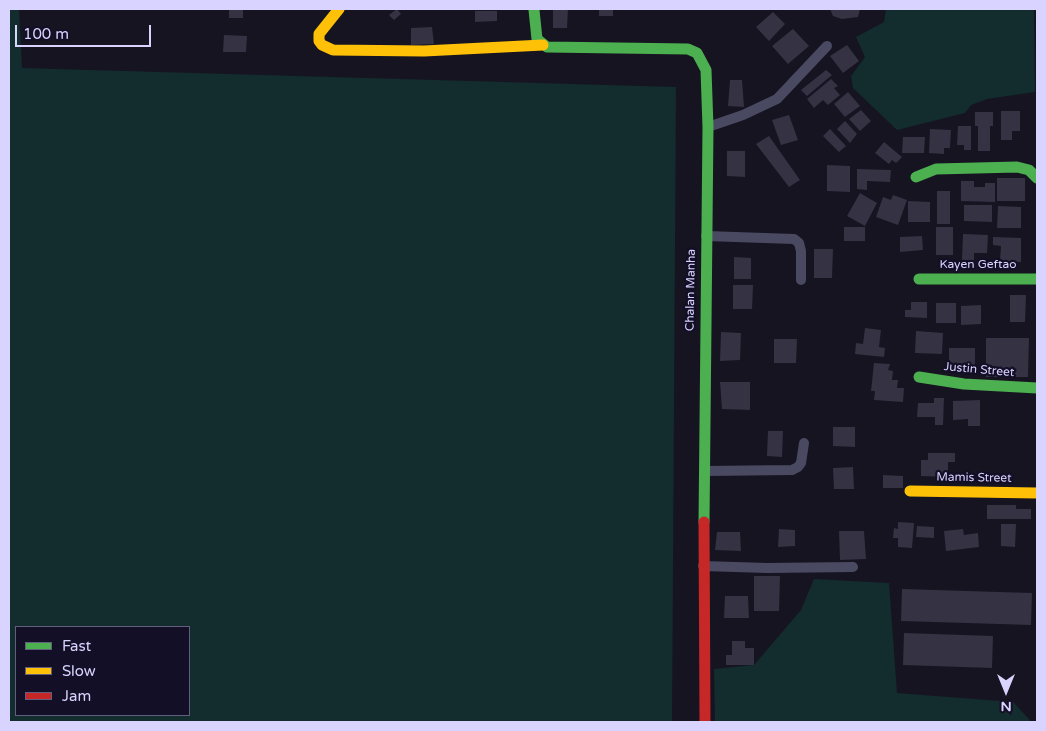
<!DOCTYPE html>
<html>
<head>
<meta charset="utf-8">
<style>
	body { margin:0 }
	#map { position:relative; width:1046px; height:731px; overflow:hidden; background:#161421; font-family:"Varela Round",sans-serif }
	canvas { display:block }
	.frame { position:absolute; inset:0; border:10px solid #d9d4ff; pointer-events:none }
	.legend { position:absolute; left:15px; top:626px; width:175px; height:90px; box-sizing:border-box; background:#130f26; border:1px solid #625e7d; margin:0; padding:6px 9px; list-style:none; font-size:15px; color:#d9d4ff }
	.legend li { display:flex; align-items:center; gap:10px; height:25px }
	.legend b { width:25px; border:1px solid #625e7d }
	.north { position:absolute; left:981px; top:666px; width:50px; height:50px; -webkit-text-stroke:4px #130f26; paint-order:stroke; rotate:180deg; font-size:14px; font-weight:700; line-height:20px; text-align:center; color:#d9d4ff }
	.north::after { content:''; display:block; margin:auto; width:18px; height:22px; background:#d9d4ff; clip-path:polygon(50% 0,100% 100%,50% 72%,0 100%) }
	.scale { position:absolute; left:15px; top:25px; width:136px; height:22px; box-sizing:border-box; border:2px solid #d9d4ff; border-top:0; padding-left:6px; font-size:15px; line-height:18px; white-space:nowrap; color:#d9d4ff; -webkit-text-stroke:4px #130f26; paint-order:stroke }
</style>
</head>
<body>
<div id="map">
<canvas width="1046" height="731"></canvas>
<div class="frame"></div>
<ul class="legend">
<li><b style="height:6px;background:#4caf50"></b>Fast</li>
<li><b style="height:6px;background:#ffc107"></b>Slow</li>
<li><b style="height:6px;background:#c62828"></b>Jam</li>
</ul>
<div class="north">N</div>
<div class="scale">100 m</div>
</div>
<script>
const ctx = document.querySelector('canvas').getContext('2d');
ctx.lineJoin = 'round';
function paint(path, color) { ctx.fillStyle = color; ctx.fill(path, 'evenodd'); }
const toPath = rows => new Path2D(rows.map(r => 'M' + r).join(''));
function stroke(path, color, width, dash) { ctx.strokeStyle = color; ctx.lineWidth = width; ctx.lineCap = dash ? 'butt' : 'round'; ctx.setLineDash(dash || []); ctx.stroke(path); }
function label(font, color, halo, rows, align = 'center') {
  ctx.font = font + ' "Varela Round",sans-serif'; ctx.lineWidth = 4.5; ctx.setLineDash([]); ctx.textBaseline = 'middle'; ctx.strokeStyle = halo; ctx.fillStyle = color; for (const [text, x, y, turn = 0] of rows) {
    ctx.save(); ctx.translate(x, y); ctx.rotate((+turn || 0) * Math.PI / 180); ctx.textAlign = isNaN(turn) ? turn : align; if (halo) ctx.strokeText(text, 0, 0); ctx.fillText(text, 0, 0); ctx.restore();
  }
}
paint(toPath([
	[9,9,19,9,22,68,676,87,672,722,9,722],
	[16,627,189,627,189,715,16,715],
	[886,9,1034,9,1035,92,987,99,971,105,965,113,897,130,853,88,851,76,865,57,856,37,884,22],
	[814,579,889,583,897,693,1013,702,1029,719,1030,722,715,722,714,669,754,665,801,610]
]), '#132c2d');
paint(toPath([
	[229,9,243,9,243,18,229,18],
	[397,9,401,14,394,20,389,15],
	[553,9,568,9,567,28,553,28],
	[599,9,613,9,613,16,599,16],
	[830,9,860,9,858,17,842,19,833,16],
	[475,11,497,11,497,21,475,22],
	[773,12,785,24,769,41,756,27],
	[432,27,434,44,411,45,411,28],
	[793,29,809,46,788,64,772,46],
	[224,35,247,36,246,52,223,52],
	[847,45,859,61,843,73,830,56],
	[826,70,832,75,807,96,801,90],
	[831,79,838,86,834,88,840,95,828,105,823,100,814,108,807,99],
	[730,80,742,80,744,107,728,106],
	[848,92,860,106,845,117,834,104],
	[861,110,871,121,860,131,849,119],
	[1001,111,1020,111,1020,131,1012,131,1012,140,1001,140],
	[975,112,993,112,993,126,990,126,990,151,978,151,978,126,975,126],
	[789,115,798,140,781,145,772,120],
	[845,121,857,134,850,143,837,129],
	[958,126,971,126,971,150,964,150,964,145,957,145],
	[830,129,846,146,839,152,823,136],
	[930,129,951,130,950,148,944,148,944,154,929,153],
	[769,136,800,180,789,187,756,144],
	[903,137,925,137,924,153,902,153],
	[884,142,902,157,896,163,892,160,889,164,875,153],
	[727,151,745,151,745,177,727,176],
	[827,165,850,166,850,192,827,191],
	[857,169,891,170,890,182,867,181,867,190,857,189],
	[997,178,1025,178,1025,201,997,201],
	[961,181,974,181,974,187,985,187,985,183,995,183,995,202,961,201],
	[937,191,950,191,950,224,937,224],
	[860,193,877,203,865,226,847,216],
	[893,195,907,200,898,225,876,217,883,197,891,200],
	[908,201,930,202,930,222,908,222],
	[964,205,992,205,992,222,964,221],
	[998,206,1021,207,1021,228,997,228],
	[844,227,865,227,865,241,844,241],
	[936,227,953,227,953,255,936,255],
	[963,234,988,235,987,253,974,253,974,260,962,260],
	[922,236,923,250,900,252,900,237],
	[993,237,1021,238,1021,262,1016,262,1016,265,1006,265,1006,261,1000,261,1001,246,993,245],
	[814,249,833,249,832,278,814,278],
	[734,257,751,258,751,279,734,279],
	[733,285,753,285,752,309,733,309],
	[1010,295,1026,295,1025,322,1010,322],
	[911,302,927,302,927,318,905,317,905,310,911,310],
	[936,303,956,303,956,323,936,323],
	[981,305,981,324,961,325,961,306],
	[865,328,881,330,879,347,885,348,884,357,855,354,856,343,863,344],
	[916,331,943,333,942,354,915,353],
	[721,332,741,333,740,360,720,361],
	[986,338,1029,338,1028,377,986,377],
	[774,339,797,339,796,363,774,363],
	[949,348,975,348,975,365,949,369],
	[874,363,890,364,888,370,893,371,892,380,898,380,897,388,904,388,903,402,874,400,875,391,871,391],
	[720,382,750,382,750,410,722,409],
	[934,398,944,398,943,425,935,425,935,417,917,417,918,403,934,403],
	[980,400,980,426,968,426,968,419,953,420,953,401],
	[833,427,855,427,855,447,833,446],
	[768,431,783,431,782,457,767,456],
	[928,453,955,453,955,462,948,462,948,477,921,476,921,460,928,460],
	[853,467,854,489,834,489,833,468],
	[883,475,903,476,903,488,883,488],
	[987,505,1016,505,1016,509,1031,509,1031,519,987,519],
	[898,522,914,523,912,548,898,547,898,538,893,538,894,528,898,529],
	[1001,524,1016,524,1015,547,1001,546],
	[917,526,934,527,934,538,916,537],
	[779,529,795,530,795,546,778,547],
	[963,529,964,535,978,533,979,547,946,551,944,531],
	[839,531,864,531,866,559,840,560],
	[717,532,740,532,741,551,715,550],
	[754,576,780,576,779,611,754,611],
	[902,589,1032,593,1031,625,901,621],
	[725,596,748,596,749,618,724,618],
	[904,633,993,636,992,668,903,665],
	[732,641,745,641,745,648,754,648,754,665,726,665,726,655,732,655]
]), '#343243');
stroke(toPath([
	[708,127,743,115,777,99,827,46],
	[706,236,794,239,799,243,801,251,801,280],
	[705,471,792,470,798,467,801,463,804,443],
	[703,566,767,568,853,567]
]), '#4a4962', 10);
stroke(toPath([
	[534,10,537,39,547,47,688,49,697,53,706,70,708,127,704,522],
	[916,177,936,169,1017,167,1029,170,1037,178],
	[919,279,1037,279],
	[919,377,964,384,1037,388]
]), '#4caf50', 11);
stroke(toPath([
	[339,9,319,34,319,41,322,45,333,50,424,51,543,45],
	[910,491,1037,493]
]), '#ffc107', 11);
stroke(toPath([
	[704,522,705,722]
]), '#c62828', 11);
label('12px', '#d9d4ff', '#130f26', [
	["Kayen Geftao",978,265],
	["Chalan Manha",691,290,-89],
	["Justin Street",979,370,5],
	["Mamis Street",974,478,1]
]);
</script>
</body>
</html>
